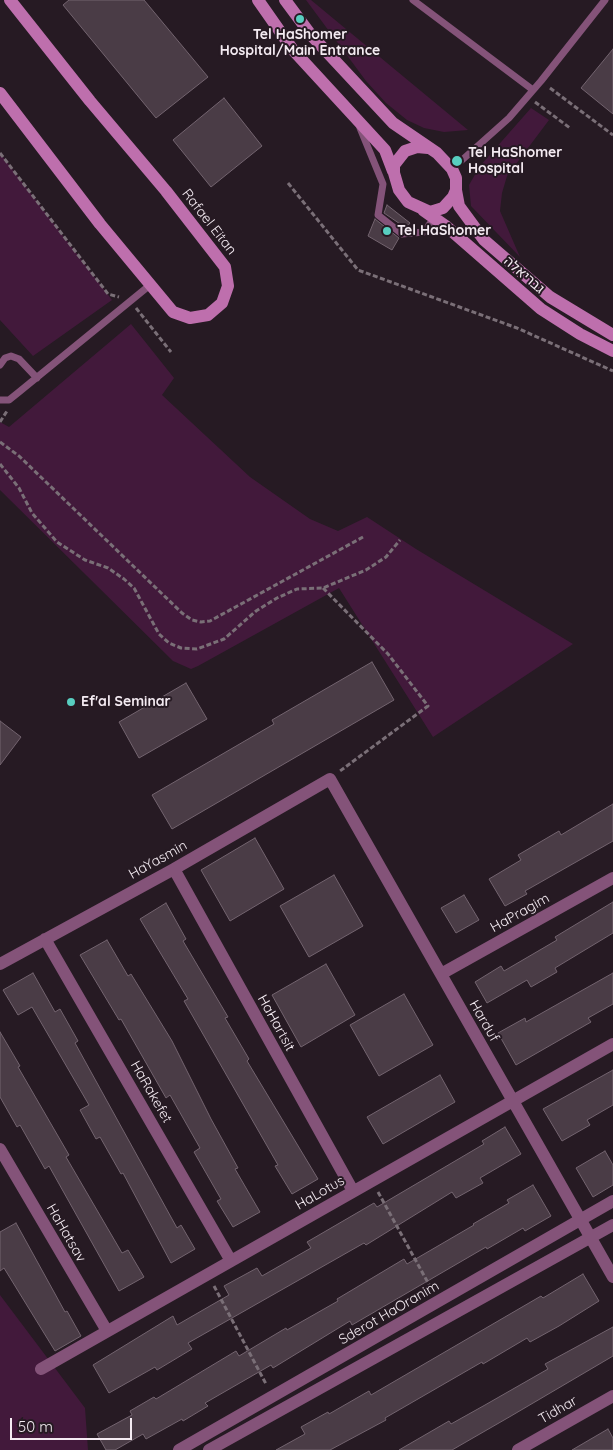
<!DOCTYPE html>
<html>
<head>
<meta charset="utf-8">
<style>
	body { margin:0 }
	#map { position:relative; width:613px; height:1450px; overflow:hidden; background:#261a23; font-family:Quicksand,sans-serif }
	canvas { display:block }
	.scale { position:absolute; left:10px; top:1418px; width:122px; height:22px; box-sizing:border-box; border:2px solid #f4ebf2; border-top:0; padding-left:6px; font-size:15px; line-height:18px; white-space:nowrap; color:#f4ebf2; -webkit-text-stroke:4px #261a23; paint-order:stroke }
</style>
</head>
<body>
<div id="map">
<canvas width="613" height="1450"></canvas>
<div class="scale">50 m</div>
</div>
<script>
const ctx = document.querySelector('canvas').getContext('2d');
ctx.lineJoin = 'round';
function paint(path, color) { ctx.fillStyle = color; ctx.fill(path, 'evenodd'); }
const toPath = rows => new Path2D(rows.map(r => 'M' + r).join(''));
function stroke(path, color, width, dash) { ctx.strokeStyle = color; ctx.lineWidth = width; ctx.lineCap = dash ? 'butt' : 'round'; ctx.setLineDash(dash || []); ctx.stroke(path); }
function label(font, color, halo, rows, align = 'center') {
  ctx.font = font + ' Quicksand,Heebo,sans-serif'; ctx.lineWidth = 4; ctx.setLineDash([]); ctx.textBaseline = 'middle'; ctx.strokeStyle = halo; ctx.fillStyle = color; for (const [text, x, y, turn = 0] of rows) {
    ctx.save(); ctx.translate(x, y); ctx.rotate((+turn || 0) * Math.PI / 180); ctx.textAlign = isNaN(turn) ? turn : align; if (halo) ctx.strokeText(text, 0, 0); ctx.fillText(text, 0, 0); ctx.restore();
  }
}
paint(toPath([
	[306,0,311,0,468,130,444,132,424,128,407,120,386,103,366,81],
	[531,108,549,120,507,176,502,193,500,211,520,257,471,206,469,185,480,166],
	[0,153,112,300,33,356,0,320],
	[131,324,174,378,162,395,250,477,310,519,338,531,367,517,416,549,573,644,433,737,339,588,198,666,191,669,173,661,0,490,0,422,9,427],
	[0,1295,85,1408,88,1450,0,1450]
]), '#42193b');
const building = toPath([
	[69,0,144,0,208,77,156,118,63,5,69,0],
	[613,49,613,114,581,88,613,49],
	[224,98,262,146,211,187,173,140,224,98],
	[387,205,410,223,406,228,384,213,387,205],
	[375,219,399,238,392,250,368,236,375,219],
	[372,662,394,700,172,829,152,795,274,724,272,720,372,662],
	[186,683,207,719,139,758,119,722,186,683],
	[0,721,21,737,0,765,0,721],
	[613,804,613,841,525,891,527,894,505,906,489,879,521,860,518,855,559,831,561,835,613,804],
	[255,838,284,889,230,921,201,870,255,838],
	[334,875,363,926,309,957,280,906,334,875],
	[464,895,479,920,456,933,441,908,464,895],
	[613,902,613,933,555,968,557,972,531,987,527,980,487,1003,475,982,501,966,504,971,557,940,555,937,613,902],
	[166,903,186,939,183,941,228,1017,225,1018,249,1059,247,1061,318,1179,292,1194,275,1166,278,1165,184,1001,188,999,140,919,166,903],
	[107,940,128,976,131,974,172,1041,211,1119,238,1168,235,1169,260,1212,233,1227,217,1201,221,1199,194,1152,200,1148,170,1095,166,1098,121,1019,119,1020,80,955,107,940],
	[326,964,355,1015,301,1047,272,995,326,964],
	[33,973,55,1012,60,1009,78,1041,75,1043,177,1228,181,1225,195,1249,171,1263,123,1173,121,1174,100,1137,96,1139,80,1110,89,1105,32,1007,18,1015,3,990,33,973],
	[613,973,613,1004,588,1018,591,1022,516,1065,498,1033,525,1018,526,1022,613,973],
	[404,994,433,1045,379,1076,350,1025,404,994],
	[0,1032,20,1066,18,1067,69,1155,66,1157,122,1253,128,1250,144,1277,119,1291,49,1166,45,1169,20,1125,17,1127,0,1097,0,1032],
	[613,1070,613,1105,587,1120,590,1125,562,1141,543,1109,613,1070],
	[440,1075,455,1102,383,1144,367,1117,440,1075],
	[505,1127,521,1154,480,1178,483,1183,456,1198,452,1192,366,1245,364,1243,188,1343,192,1349,157,1370,155,1367,109,1393,93,1365,173,1316,177,1325,229,1295,224,1286,257,1268,262,1276,311,1248,307,1242,374,1203,377,1207,484,1144,482,1141,505,1127],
	[605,1151,613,1165,613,1185,593,1197,576,1168,605,1151],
	[533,1185,551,1216,525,1231,523,1228,487,1249,486,1247,352,1325,350,1321,273,1368,271,1365,205,1403,208,1406,183,1421,182,1419,146,1439,143,1434,115,1450,106,1450,97,1434,132,1415,130,1411,154,1397,156,1399,236,1351,239,1356,286,1328,287,1330,338,1301,337,1299,404,1259,407,1264,474,1225,473,1224,509,1203,507,1200,533,1185],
	[16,1223,65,1312,67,1311,81,1336,55,1351,4,1268,0,1271,0,1232,16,1223],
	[583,1274,599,1301,559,1326,530,1342,527,1338,483,1364,482,1362,385,1418,386,1420,330,1450,276,1450,305,1434,301,1427,328,1412,329,1414,369,1391,371,1395,541,1296,543,1298,583,1274],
	[613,1327,613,1356,511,1416,452,1450,399,1450,449,1421,451,1424,485,1405,548,1369,545,1364,613,1327],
	[608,1429,613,1438,613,1450,572,1450,608,1429]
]);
paint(building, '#4a3c46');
stroke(building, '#73646f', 1);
stroke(toPath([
	[550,88,613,135],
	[535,102,570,128],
	[0,153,108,294,119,297],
	[288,183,358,270,517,328,613,371],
	[136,308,171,352],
	[0,422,7,411],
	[0,442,19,456,182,613,192,620,201,622,210,621,363,537],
	[0,464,19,488,32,513,57,542,85,560,108,568,124,579,134,588,159,634,169,643,181,648,197,649,224,639,256,611,277,598,297,589,323,588,366,570,386,557,400,540],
	[323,588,388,654,428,706,340,771],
	[378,1192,432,1290],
	[214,1286,266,1384]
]), '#7a6f77', 3, [5, 2.5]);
stroke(toPath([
	[413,0,533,90],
	[360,128,383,184,378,215,402,234,424,232,434,218],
	[452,169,509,118,541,81,605,0],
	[0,365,5,358,11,356,19,359,37,378],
	[0,400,9,400,19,392,150,285]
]), '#845379', 7);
stroke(toPath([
	[174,869,353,1191],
	[45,939,231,1261],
	[0,964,174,869,330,779,613,1277],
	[441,974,613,878],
	[0,1149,107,1331],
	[41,1369,613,1044],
	[179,1450,613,1201],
	[209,1450,613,1225],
	[518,1450,613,1396]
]), '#845379', 12);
stroke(toPath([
	[258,0,293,50,385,150,393,171],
	[285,0,311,35,393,123,437,153,452,169,456,178,456,190,453,197,443,208,430,212,408,202,399,190,394,173,394,165,405,151,417,147,428,148],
	[0,93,100,224,173,312,190,318,208,315,222,303,228,286,225,267,166,191,90,101,10,0],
	[456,190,459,206,484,240,550,297,613,335],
	[423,210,447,227,541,309,580,334,613,351]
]), '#be6fad', 12);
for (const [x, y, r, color] of [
	[300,19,5,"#58cec0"],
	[457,161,6,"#58cec0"],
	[387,231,5,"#58cec0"],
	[71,702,5,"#58cec0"]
]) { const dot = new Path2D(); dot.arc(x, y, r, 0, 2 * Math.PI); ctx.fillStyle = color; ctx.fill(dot); stroke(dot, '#261a23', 2); }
label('bold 14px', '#f4ebf2', '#261a23', [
	["Tel HaShomer",300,35,"center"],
	["Hospital/Main Entrance",300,51,"center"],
	["Tel HaShomer",468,153],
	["Hospital",468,169],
	["Tel HaShomer",397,231],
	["Ef'al Seminar",81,702]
], 'left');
label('14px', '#f4ebf2', '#261a23', [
	["Rafael Eitan",209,222,52],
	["גבריאלה",524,275,41],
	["HaYasmin",158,860,-29],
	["HaPragim",520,913,-29],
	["Harduf",484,1021,60],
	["HaHartsit",276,1023,61],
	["HaRakefet",151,1092,60],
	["HaLotus",320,1193,-30],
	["HaHatsav",66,1233,60],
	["Sderot HaOranim",389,1313,-30],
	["Tidhar",558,1410,-30]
]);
</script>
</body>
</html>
